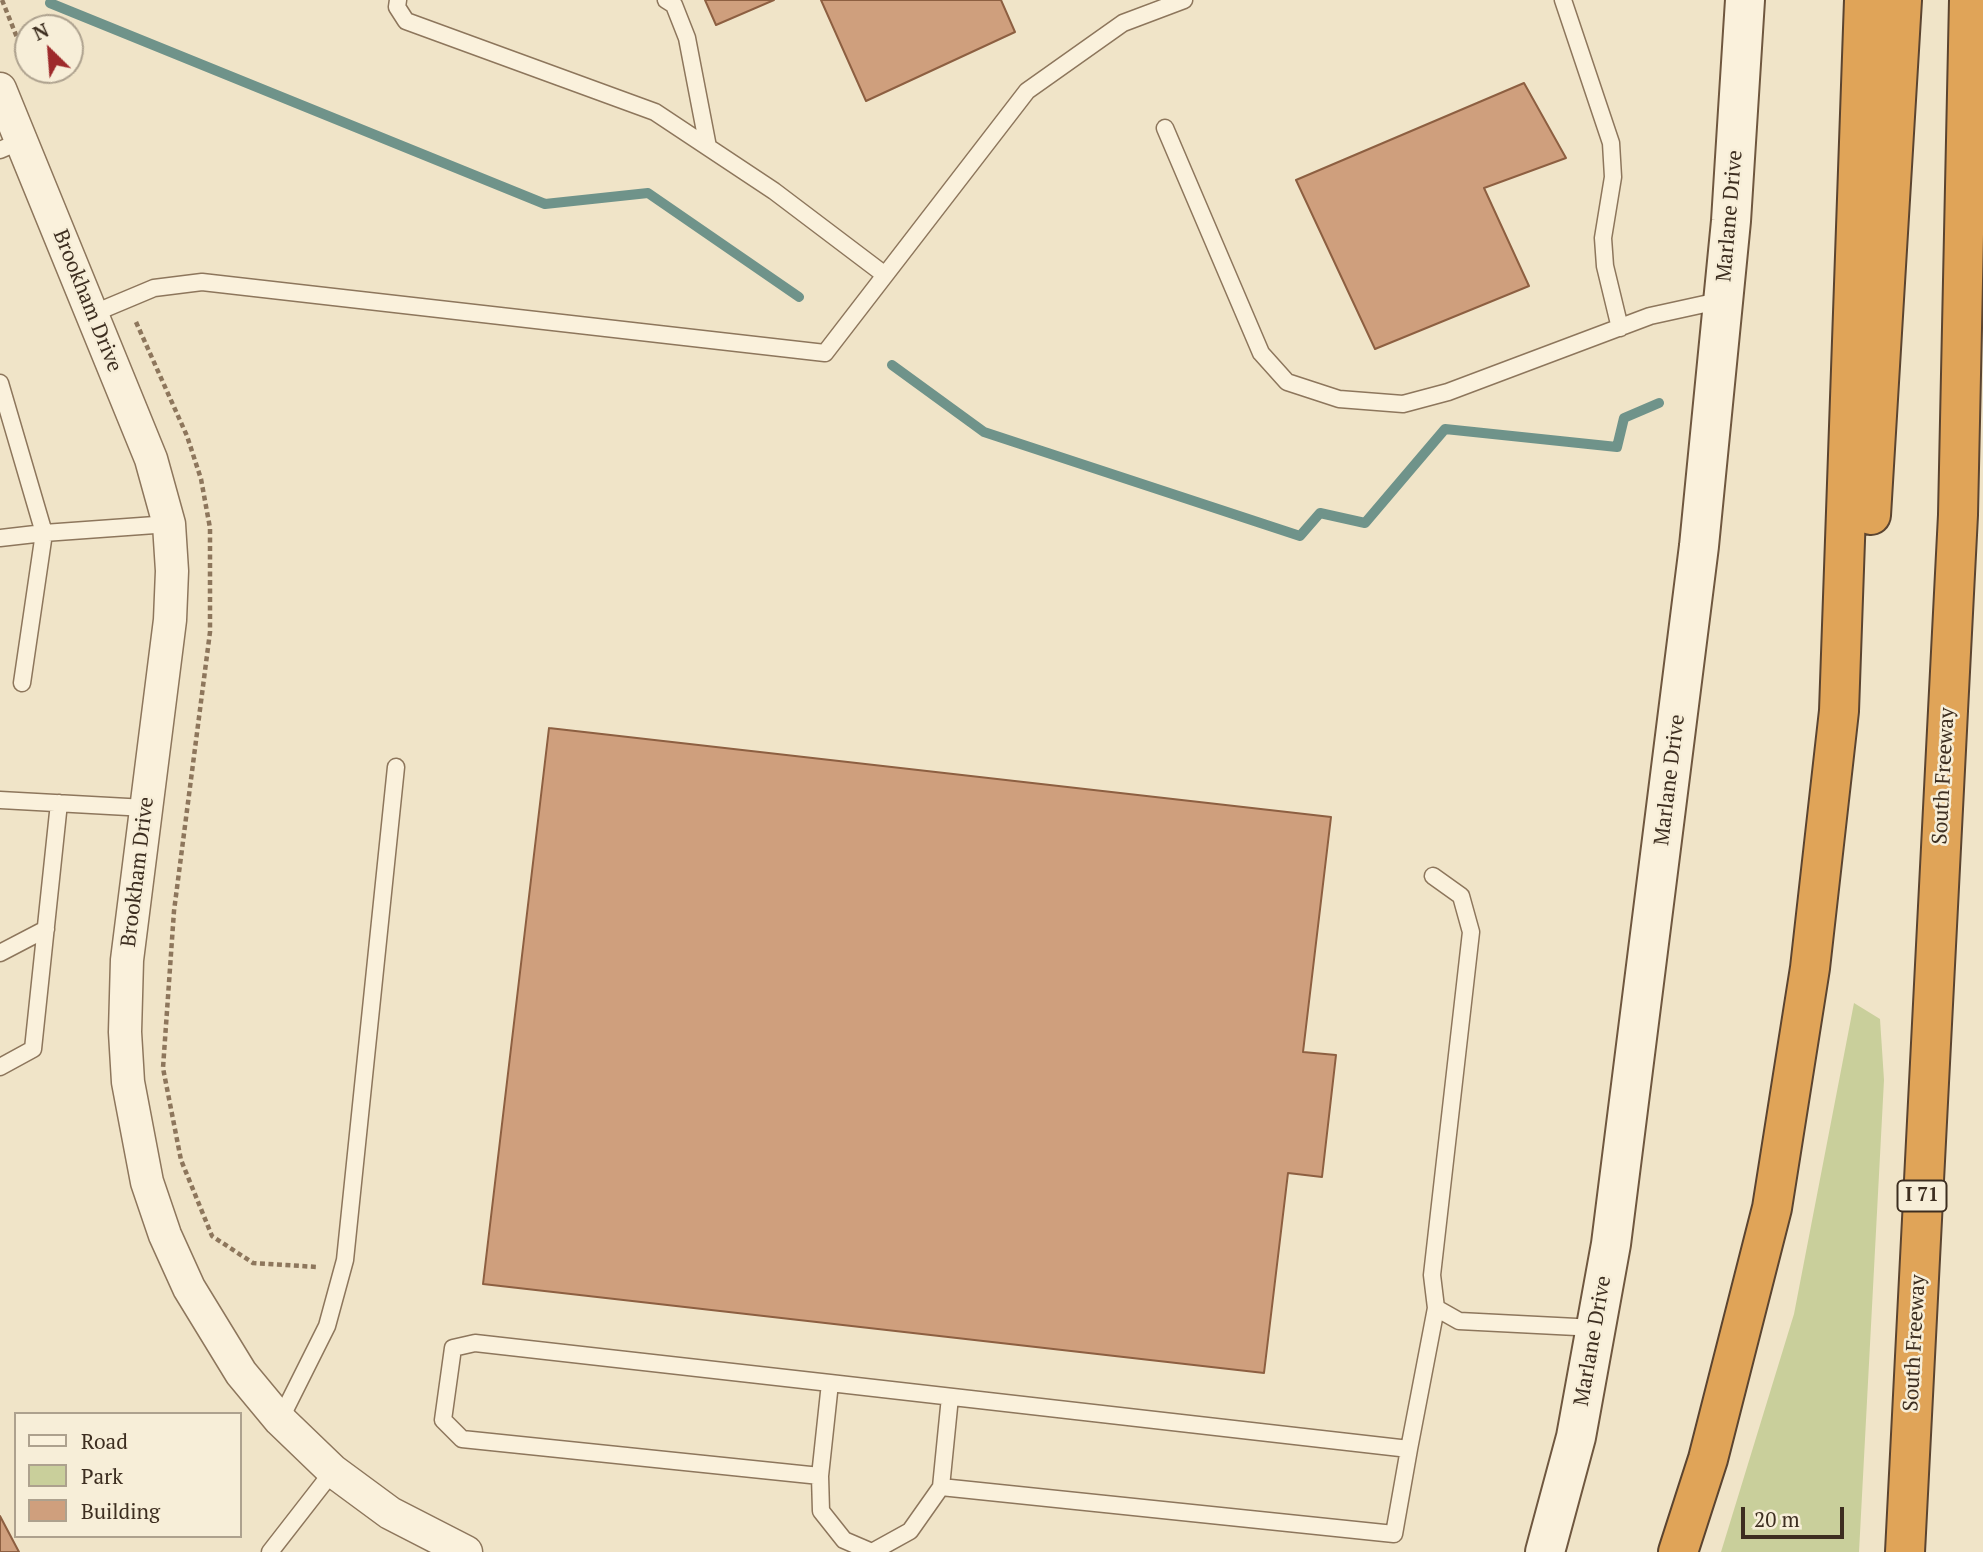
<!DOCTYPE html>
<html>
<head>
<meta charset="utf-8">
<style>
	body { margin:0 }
	#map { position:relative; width:1983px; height:1552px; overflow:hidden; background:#f0e4c8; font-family:"PT Serif",serif }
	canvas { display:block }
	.legend { position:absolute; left:14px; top:1412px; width:228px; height:126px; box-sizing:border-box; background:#f7eed8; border:2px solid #ada18e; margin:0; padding:9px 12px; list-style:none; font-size:21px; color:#3d2e20 }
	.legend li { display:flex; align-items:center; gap:14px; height:35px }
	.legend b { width:35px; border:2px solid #ada18e }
	.north { position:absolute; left:14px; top:14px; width:70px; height:70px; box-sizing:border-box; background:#f7eed8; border:2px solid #ada18e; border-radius:50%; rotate:335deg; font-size:19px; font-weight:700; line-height:28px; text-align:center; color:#3d2e20 }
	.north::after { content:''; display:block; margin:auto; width:24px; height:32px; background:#9e2a2b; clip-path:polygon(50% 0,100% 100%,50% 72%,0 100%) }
	.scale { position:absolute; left:1741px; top:1507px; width:103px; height:32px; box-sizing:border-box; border:4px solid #3d2e20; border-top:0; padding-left:9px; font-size:21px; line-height:24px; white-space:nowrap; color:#3d2e20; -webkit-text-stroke:5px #f7eed8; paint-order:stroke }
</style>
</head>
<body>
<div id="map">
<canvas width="1983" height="1552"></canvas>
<ul class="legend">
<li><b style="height:9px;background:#faf1dc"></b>Road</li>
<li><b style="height:19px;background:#c9cf9b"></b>Park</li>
<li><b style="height:19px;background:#cf9f7d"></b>Building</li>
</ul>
<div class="north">N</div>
<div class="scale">20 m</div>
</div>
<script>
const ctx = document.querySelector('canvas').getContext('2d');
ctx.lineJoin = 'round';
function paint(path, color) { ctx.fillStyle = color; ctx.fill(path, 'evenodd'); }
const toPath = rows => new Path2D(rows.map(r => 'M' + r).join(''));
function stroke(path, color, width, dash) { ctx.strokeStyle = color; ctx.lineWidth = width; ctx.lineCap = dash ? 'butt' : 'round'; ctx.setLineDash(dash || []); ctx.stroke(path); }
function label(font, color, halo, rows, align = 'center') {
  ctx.font = font + ' "PT Serif",serif'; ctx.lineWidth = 5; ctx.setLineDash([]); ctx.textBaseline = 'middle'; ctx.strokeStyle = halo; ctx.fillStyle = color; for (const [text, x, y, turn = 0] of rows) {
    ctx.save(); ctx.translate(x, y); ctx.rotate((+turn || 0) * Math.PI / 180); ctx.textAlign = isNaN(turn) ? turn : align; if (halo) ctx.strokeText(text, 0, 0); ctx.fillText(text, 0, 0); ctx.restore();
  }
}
paint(toPath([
	[1854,1003,1880,1019,1884,1080,1859,1552,1721,1552,1794,1314]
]), '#c9cf9b');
stroke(toPath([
	[50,3,545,204,648,193,799,297],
	[892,365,984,432,1300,536,1320,513,1365,523,1445,429,1617,447,1624,418,1659,403]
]), '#6f938a', 10);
const building = toPath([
	[705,0,774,0,716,25,705,0],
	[821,0,1001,0,1015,32,866,101,821,0],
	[1524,83,1566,158,1484,188,1529,286,1375,349,1296,180,1524,83],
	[549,728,1331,817,1303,1052,1336,1055,1322,1177,1288,1173,1264,1373,483,1284,549,728],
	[0,1516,19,1552,0,1552,0,1516]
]);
paint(building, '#cf9f7d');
stroke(building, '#8d5f41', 2);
const lane = toPath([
	[398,0,397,7,406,21,655,112,774,191,885,275],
	[666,0,674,5,687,38,708,147],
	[1563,0,1611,143,1613,177,1603,238,1605,266,1620,328],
	[1165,128,1261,353,1287,382,1339,399,1403,404,1448,392,1650,316,1723,300],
	[0,150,21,141],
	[92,314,154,288,202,282,825,353,1027,91,1123,23,1184,0],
	[0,383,44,533,169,524],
	[0,538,44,533,22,683],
	[0,800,146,808],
	[1433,876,1461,896,1471,932,1432,1275,1436,1308,1459,1321,1596,1328],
	[0,953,46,929],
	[0,1067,33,1049,59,803],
	[475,1343,830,1383,1409,1449,1394,1534,941,1487,910,1531,872,1552,844,1540,821,1511,820,1476,462,1439,443,1420,453,1348,475,1343],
	[280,1420,327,1326,345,1260,396,767],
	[1409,1449,1436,1308],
	[820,1476,830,1383],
	[941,1487,950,1397],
	[270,1552,333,1471]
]);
const street = toPath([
	[0,89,151,459,169,524,172,571,170,620,127,960,125,1032,128,1082,147,1182,165,1235,189,1288,241,1373,280,1420,333,1471,390,1513,466,1552]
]);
const secondary = toPath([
	[1545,1552,1576,1437,1611,1244,1699,546,1731,221,1745,0]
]);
const highway = toPath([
	[1871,515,1902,0],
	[1678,1552,1708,1459,1772,1208,1810,968,1839,711,1864,0],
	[1905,1552,1958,515,1969,0]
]);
stroke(lane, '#8d765c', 19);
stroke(street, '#8d765c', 35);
stroke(secondary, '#6f573f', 42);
stroke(highway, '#5b4430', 42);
stroke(toPath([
	[2,0,28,65],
	[136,322,187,436,201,479,210,528,210,632,174,911,163,1068,181,1160,212,1236,253,1263,317,1267]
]), '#8d765c', 4.5, [5, 3.5]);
stroke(lane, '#faf1dc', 16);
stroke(street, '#faf1dc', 32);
stroke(secondary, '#faf1dc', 38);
stroke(highway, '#e0a458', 38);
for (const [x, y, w] of [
	[1922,1196,49]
]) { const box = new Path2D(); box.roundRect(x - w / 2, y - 15.5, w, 31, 5); ctx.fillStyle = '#f7eed8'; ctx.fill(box); stroke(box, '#3d2e20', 2); }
label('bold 19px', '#3d2e20', null, [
	["I 71",1922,1196]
]);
label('21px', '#3d2e20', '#f7eed8', [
	["Marlane Drive",1730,216,-85],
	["Brookham Drive",87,301,68],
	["South Freeway",1944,776,-87],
	["Marlane Drive",1670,780,-83],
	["Brookham Drive",138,872,-83],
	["Marlane Drive",1593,1341,-80],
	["South Freeway",1915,1343,-87]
]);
</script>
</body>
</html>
